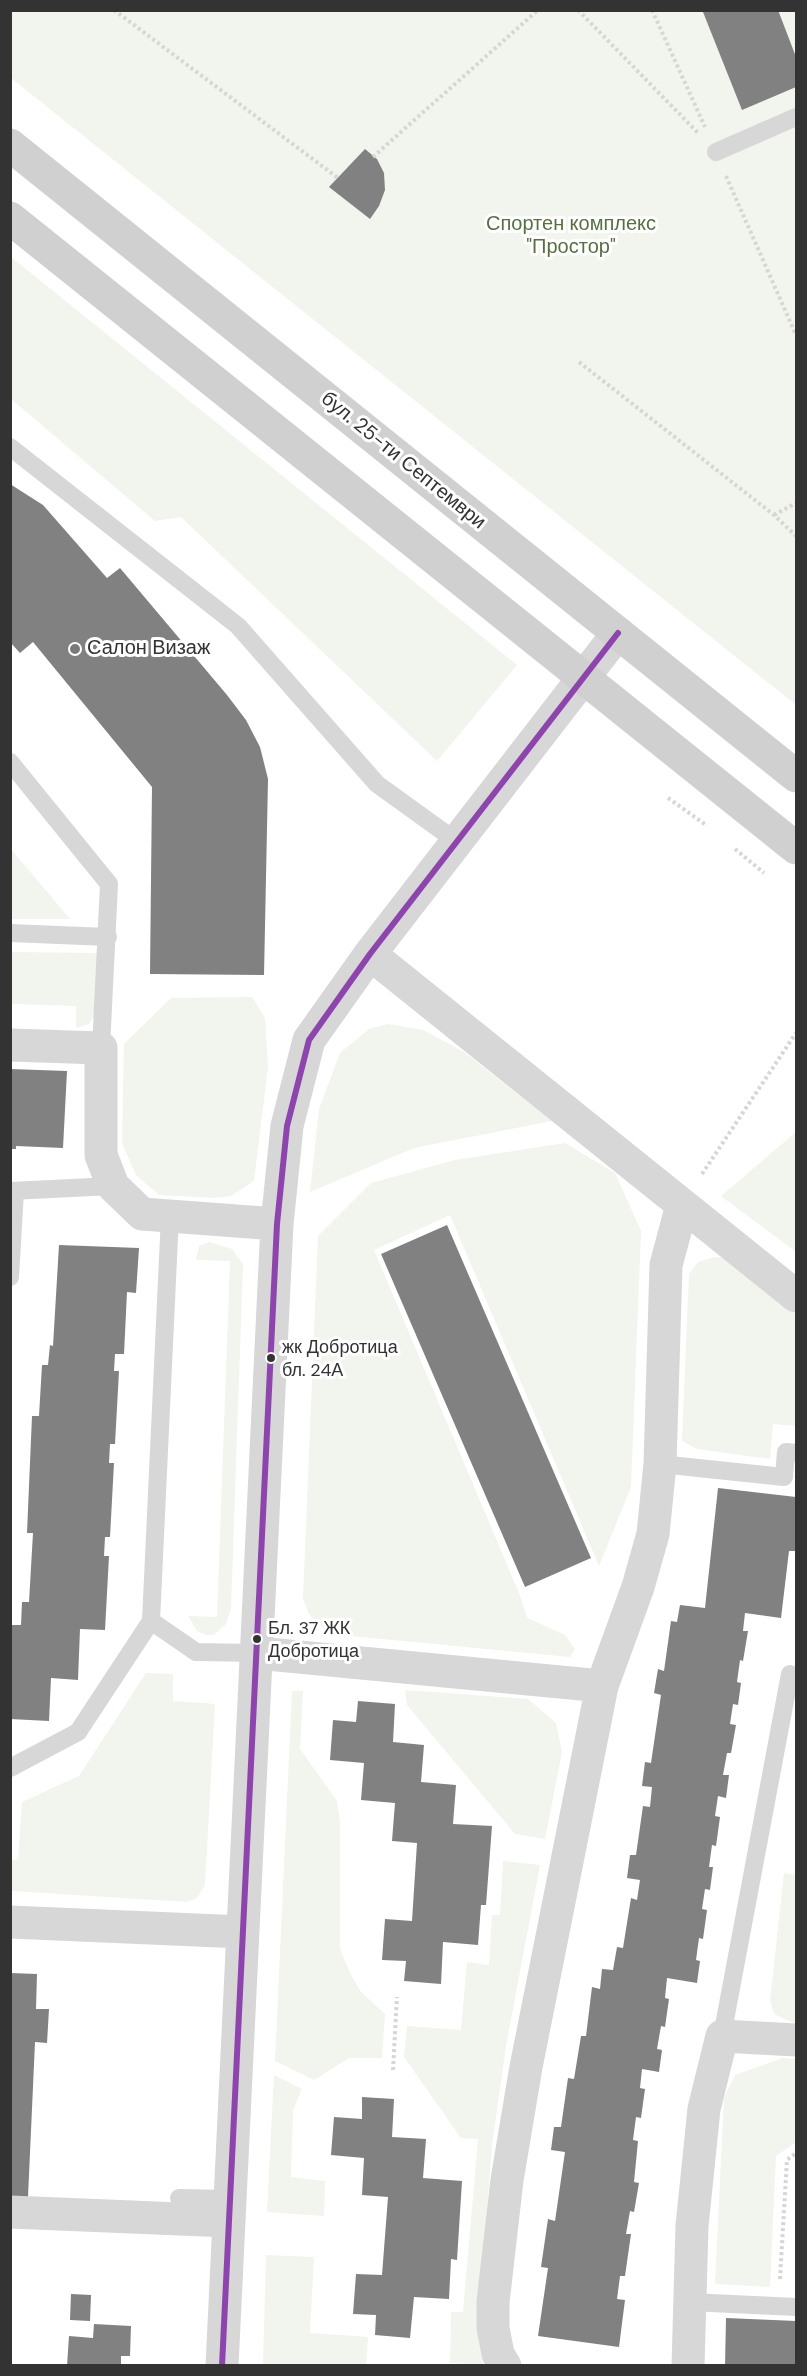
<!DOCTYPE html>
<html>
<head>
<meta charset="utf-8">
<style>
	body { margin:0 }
	#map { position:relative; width:807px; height:2376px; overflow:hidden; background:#fff; font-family:"DM Sans",sans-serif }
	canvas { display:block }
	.frame { position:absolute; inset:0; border:12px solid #333; pointer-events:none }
</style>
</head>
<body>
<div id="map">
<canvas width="807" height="2376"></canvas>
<div class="frame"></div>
</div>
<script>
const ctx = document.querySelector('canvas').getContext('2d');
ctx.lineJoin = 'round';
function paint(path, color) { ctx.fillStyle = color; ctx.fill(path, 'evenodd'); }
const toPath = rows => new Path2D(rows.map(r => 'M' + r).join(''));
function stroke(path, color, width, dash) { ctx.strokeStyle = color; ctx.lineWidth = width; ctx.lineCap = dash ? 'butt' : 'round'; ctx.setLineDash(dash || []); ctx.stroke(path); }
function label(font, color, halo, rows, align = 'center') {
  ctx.font = font + ' "DM Sans",sans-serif'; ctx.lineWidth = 6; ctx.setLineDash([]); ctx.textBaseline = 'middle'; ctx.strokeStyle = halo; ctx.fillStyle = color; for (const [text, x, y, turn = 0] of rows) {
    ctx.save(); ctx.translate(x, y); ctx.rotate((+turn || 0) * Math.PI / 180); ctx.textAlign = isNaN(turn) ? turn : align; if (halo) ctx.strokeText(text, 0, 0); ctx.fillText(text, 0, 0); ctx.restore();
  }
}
paint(toPath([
	[10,11,796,11,796,705,11,78],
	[11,257,517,665,437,761,181,517,155,521,11,399],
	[11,849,70,919,11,919],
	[11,952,97,953,95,1014,89,1024,76,1028,76,1006,11,1004],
	[252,997,265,1018,268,1067,254,1181,231,1196,212,1198,159,1195,136,1175,122,1143,124,1044,171,998],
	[388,1024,423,1030,464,1052,552,1121,414,1148,310,1192,319,1109,340,1053,369,1029],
	[796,1132,796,1252,721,1196],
	[565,1143,615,1173,641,1231,631,1487,599,1566,450,1215,374,1250,519,1593,527,1618,565,1635,575,1649,570,1657,340,1635,322,1627,309,1614,303,1599,318,1236,371,1183,455,1160],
	[209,1242,232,1249,243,1264,231,1609,226,1624,214,1635,206,1635,197,1631,188,1616,217,1617,230,1261,196,1260,199,1246],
	[715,1257,729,1258,796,1310,796,1426,773,1424,770,1459,697,1449,682,1441,689,1274,698,1262],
	[146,1673,173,1674,173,1701,215,1704,205,1885,197,1898,187,1902,11,1891,11,1860,18,1859,22,1802,79,1776],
	[405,1690,528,1699,556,1723,562,1752,545,1839,515,1834,407,1705],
	[292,1691,303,1691,300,1749,337,1801,340,1823,340,1949,351,1975,361,1992,385,2014,382,2058,349,2058,314,2080,275,2061],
	[503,1861,540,1865,506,2046,492,2145,479,2311,478,2337,483,2365,450,2363,451,2312,463,2312,478,2139,461,2138,404,2057,407,2026,461,2030,467,1962,489,1965,492,1915,500,1915],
	[784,1873,796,1875,796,2024,774,2014,770,2000],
	[783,2058,796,2059,796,2142,776,2156,770,2287,715,2284,724,2098,735,2075],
	[274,2075,302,2089,293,2111,291,2177,325,2181,324,2216,267,2212],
	[266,2255,314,2257,310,2333,368,2337,366,2365,263,2365]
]), '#f1f5ed');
paint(toPath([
	[707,10,778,10,796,57,796,87,742,110,703,12],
	[365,149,377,159,384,173,385,190,379,206,370,219,329,187],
	[10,484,43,505,107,578,120,568,227,695,246,720,260,747,268,779,264,975,150,974,152,787,33,642,20,653,10,642],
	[10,1069,67,1071,63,1148,16,1146,16,1149,10,1149],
	[447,1225,591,1558,525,1587,381,1254],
	[59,1245,139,1248,136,1293,127,1292,124,1354,115,1354,114,1371,119,1371,115,1444,110,1444,109,1463,114,1463,110,1537,105,1537,104,1556,109,1556,105,1630,80,1629,78,1680,51,1678,49,1721,10,1719,12,1625,21,1625,22,1602,29,1602,33,1533,27,1533,32,1416,39,1416,42,1365,48,1365,50,1345,53,1346],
	[718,1488,796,1497,796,1551,789,1551,781,1618,745,1613,743,1631,748,1631,743,1661,740,1660,737,1682,741,1683,738,1705,733,1704,730,1724,736,1725,731,1753,727,1753,723,1775,729,1775,726,1798,718,1796,715,1816,720,1817,716,1846,712,1845,709,1867,713,1867,710,1890,705,1889,702,1909,707,1910,703,1939,699,1938,696,1960,700,1961,697,1983,667,1978,665,1998,669,1999,665,2027,661,2026,657,2049,662,2050,659,2072,642,2069,640,2088,645,2089,641,2118,636,2117,633,2140,638,2141,634,2182,639,2183,634,2212,630,2211,626,2234,631,2234,625,2276,620,2276,617,2299,625,2300,619,2347,538,2336,548,2268,541,2267,548,2219,555,2221,565,2152,551,2150,554,2127,561,2127,568,2078,574,2079,581,2036,586,2036,592,1987,600,1989,602,1969,613,1970,617,1947,623,1948,631,1898,637,1900,640,1880,627,1878,630,1855,636,1855,643,1806,650,1807,652,1787,642,1786,645,1762,651,1763,661,1695,654,1693,658,1669,664,1671,671,1621,677,1622,680,1605,705,1608],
	[358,1701,395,1704,393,1742,424,1745,421,1782,456,1785,453,1824,492,1826,486,1905,481,1905,478,1945,443,1942,441,1984,404,1981,406,1961,382,1960,385,1919,412,1921,417,1843,392,1841,395,1803,361,1800,364,1763,330,1760,333,1720,356,1722],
	[10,1973,37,1974,36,2009,49,2009,47,2043,35,2042,28,2197,10,2196],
	[362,2097,394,2099,392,2137,426,2139,423,2178,462,2181,457,2260,451,2259,449,2299,414,2297,410,2338,375,2335,376,2315,353,2314,356,2274,382,2275,388,2197,362,2195,364,2158,331,2155,334,2117,362,2119],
	[71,2294,91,2295,90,2321,70,2320],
	[726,2318,796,2321,796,2366,725,2366],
	[94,2324,131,2326,130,2356,121,2356,121,2366,67,2366,69,2336,93,2338]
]), '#818181');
stroke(toPath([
	[114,10,338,178],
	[578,10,698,133],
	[652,10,705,127],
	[373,157,538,10],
	[726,176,796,335],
	[579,362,774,515,796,536],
	[774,515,796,503],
	[668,798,706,825],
	[735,849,764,873],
	[702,1174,796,1033],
	[393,2070,397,1997],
	[780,2279,787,2160,796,2153]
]), '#d6d6d6', 4, [3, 3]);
stroke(toPath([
	[716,152,796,117],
	[10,447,238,626,377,784,456,841],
	[10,762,109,884,101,1048],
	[10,933,108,937],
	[10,1191,113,1186],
	[170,1216,151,1621,196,1652,257,1653],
	[10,1277,15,1191],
	[660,1464,784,1477,786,1452,796,1453],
	[10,1768,78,1732,151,1621],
	[722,2036,790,1674],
	[179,2198,230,2199],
	[690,2302,796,2307]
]), '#d7d7d7', 18);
stroke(toPath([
	[370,954,796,1296],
	[10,1045,101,1048,101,1155,113,1186,142,1214,277,1224],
	[257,1653,602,1686],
	[10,1922,243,1932],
	[10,2212,229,2221],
	[222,2366,277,1224,287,1126,309,1040,370,954,618,633],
	[505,2366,498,2354,493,2328,493,2302,507,2180,526,2067,602,1686,638,1587,653,1534,660,1464,666,1265,682,1205],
	[688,2366,692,2226,704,2109,722,2036,796,2040]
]), '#d7d7d7', 33);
stroke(toPath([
	[10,145,796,776],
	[10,218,796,848]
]), '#d0d0d0', 33);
stroke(toPath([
	[222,2366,277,1224,287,1126,309,1040,370,954,618,633]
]), '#8e44ad', 6);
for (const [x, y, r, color] of [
	[75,649,6,"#7a7a7a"],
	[271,1358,5,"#333"],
	[257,1639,5,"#333"]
]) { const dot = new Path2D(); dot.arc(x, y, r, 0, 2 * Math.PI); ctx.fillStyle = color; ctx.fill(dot); stroke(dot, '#fff', 2); }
label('18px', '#333', '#fff', [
	["жк Добротица",282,1348],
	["бл. 24А",282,1371],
	["Бл. 37 ЖК",268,1629],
	["Добротица",268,1652]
], 'left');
label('20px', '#56703f', '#fff', [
	["Спортен комплекс",571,225],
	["\"Простор\"",571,248]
]);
label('20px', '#333', '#fff', [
	["бул. 25-ти Септември",403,461,39]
]);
label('20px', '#333', '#fff', [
	["Салон Визаж",87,649]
], 'left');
</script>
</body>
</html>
